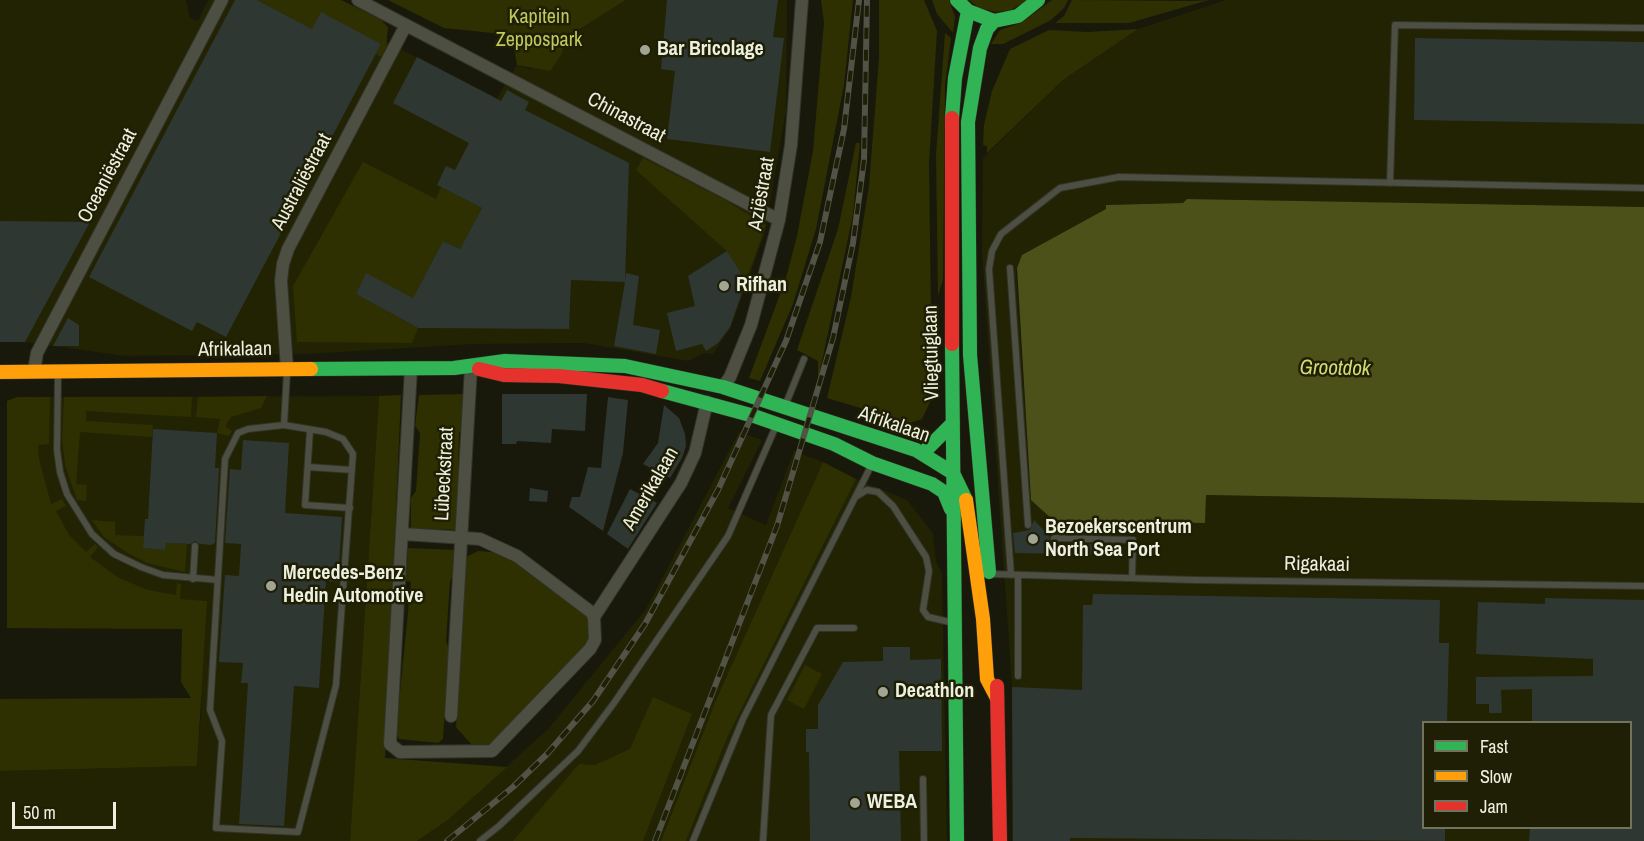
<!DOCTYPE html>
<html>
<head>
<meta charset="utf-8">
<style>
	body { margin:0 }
	#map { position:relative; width:1644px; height:841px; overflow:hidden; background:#18190a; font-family:"Archivo Narrow",sans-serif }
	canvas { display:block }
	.legend { position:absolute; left:1422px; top:721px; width:210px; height:108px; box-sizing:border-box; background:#1e1f04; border:2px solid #71735c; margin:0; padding:8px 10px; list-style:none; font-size:18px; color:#eef0df }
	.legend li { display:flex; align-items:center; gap:12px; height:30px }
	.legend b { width:30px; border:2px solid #71735c }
	.scale { position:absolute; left:12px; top:802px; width:104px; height:27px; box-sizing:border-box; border:3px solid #eef0df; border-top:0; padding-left:8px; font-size:18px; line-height:21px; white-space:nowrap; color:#eef0df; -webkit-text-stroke:4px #1e1f04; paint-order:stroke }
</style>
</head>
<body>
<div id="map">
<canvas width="1644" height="841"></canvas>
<ul class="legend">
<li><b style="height:8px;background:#30b455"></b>Fast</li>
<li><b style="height:8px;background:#ff9f0a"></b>Slow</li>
<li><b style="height:8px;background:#e5322d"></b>Jam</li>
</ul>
<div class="scale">50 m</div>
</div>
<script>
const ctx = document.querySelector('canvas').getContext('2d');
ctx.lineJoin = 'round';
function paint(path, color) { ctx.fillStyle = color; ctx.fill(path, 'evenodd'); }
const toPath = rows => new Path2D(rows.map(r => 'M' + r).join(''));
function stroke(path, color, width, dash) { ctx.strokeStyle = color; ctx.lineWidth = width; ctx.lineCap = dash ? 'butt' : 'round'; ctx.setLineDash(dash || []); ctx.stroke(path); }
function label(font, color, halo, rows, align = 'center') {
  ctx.font = font + ' "Archivo Narrow",sans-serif'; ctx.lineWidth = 5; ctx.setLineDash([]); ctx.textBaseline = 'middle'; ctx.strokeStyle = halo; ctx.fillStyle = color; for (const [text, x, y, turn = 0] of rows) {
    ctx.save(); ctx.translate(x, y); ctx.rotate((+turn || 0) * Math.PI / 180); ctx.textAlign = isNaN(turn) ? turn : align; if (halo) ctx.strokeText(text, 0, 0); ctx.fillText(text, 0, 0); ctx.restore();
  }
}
paint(toPath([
	[0,0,186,0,190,18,198,21,208,0,303,0,497,98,517,65,531,69,561,55,567,37,626,0,787,0,786,111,764,235,731,327,713,354,704,353,688,361,584,343,474,344,305,354,125,356,25,342,0,342],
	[1226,0,1644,0,1644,207,1188,199,1184,203,1106,205,1106,209,1023,255,1016,270,1031,499,1205,523,1205,495,1644,503,1644,841,1012,841,1012,687,982,252,983,158,1063,80,1138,29],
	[1424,722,1630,722,1630,828,1424,828],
	[379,396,350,841,0,841,0,771,197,766,202,699,182,629,7,628,7,401,17,397],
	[739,432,762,440,728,508,766,525,794,451,823,462,716,700,661,841,417,841,448,820,549,728,646,609],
	[856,479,907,500,933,533,936,561,942,574,947,841,686,841,727,738]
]), '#222303');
paint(toPath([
	[257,0,341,0,380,19,388,27,386,48,381,57,376,54,381,44,312,29],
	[388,0,626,0,567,37,561,55,550,71,517,65,512,35,444,28],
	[821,0,853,0,844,85,816,229,793,304,760,381,749,378,786,278,797,236,813,151,824,22],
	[879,0,924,0,937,31,929,164,932,385,930,402,922,419,910,423,827,398,851,297,869,186,879,58],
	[932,0,949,0,955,17,953,33,937,14],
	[969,0,1028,0,1011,10,996,12,979,8],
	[1052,0,1068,0,1064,8,1051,20,1003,44,991,44,1000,30,1021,23],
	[1072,0,1193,1,1209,0,1129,23,1055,23,1064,16],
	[1138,29,1063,80,987,153,987,146,983,145,984,125,992,91,1010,49,1049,30,1088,32],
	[945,33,951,38,945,85,943,280,938,296,936,155],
	[856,143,860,143,853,215,818,380,818,361,797,350,838,229],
	[643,158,723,199,766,225,746,281,727,251,636,170],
	[363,162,436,199,441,187,482,208,460,249,443,241,413,298,366,274,356,294,418,328,412,343,297,342,293,286],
	[465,394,463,430,459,432,457,530,411,528,411,498,416,491,420,433,415,426,419,395],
	[401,395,385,758,507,767,448,820,417,841,350,841,379,396],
	[267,396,261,408,231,417,225,426,232,431,229,436,217,433,220,419,196,417,198,397],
	[17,397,50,397,49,444,38,445,39,459,51,504,62,499,66,506,56,511,69,535,86,552,95,544,98,547,90,557,119,578,148,590,176,595,177,583,181,584,180,599,207,601,197,766,0,771,0,699,191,698,181,682,182,629,7,628,7,401],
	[64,397,192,397,191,417,86,411,86,421,153,425,152,437,80,432,76,484,87,485,86,501,77,500,65,465,62,439],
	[823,462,856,479,727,738,686,841,661,841,716,700],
	[92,520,115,522,115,535,144,536,143,548,165,550,166,543,187,544,185,572,147,563,128,553,104,537],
	[408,548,455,550,453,576,450,581,446,641,449,649,443,739,438,743,399,739,396,733,411,582,406,581],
	[478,551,502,553,588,617,591,640,492,744,471,744,456,727,466,557],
	[805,665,822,674,804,709,787,700],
	[653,697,692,714,643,841,513,841,579,764,595,765,630,749]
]), '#2e3001');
paint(toPath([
	[1187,199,1644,207,1644,503,1206,495,1205,523,1053,520,1031,500,1017,268,1022,255,1106,209,1106,205,1183,203]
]), '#4c5119');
paint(toPath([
	[235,0,257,0,312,29,321,12,381,44,226,337,197,322,192,331,89,277],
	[667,0,778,0,773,37,784,38,770,152,667,139,675,71,661,69],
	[1415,38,1644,42,1644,124,1414,120],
	[417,57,501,101,507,90,529,102,525,110,629,163,625,281,626,273,639,276,633,325,660,330,656,354,614,346,625,282,571,280,569,329,418,328,356,294,366,273,413,298,443,241,460,249,482,208,437,185,446,166,455,170,469,143,393,103],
	[0,221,90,222,25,342,0,342],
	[727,251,746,281,730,327,718,343,706,351,702,344,676,351,667,313,695,306,688,276],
	[68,318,79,325,79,346,53,346],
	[502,394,587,394,585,431,552,429,551,443,517,441,516,444,502,444],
	[608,397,628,400,623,453,603,531,569,507,572,497,580,497,588,467,601,468],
	[664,405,679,418,685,434,686,446,682,458,670,478,643,464,658,443],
	[153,429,217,433,215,468,219,468,215,543,211,545,200,544,195,541,190,544,166,543,165,550,143,548,145,519,148,519],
	[243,440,289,443,285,513,342,517,338,582,326,581,319,688,294,686,284,826,239,824,248,683,241,683,243,663,219,662,225,575,239,576,241,544,225,543,230,469,241,470],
	[530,488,548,491,547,502,529,501],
	[630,489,657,503,628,549,607,534],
	[1034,520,1049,536,1052,543,1108,545,1108,555,1015,553,1013,533,1030,530],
	[1093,594,1440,600,1439,643,1449,643,1447,723,1424,723,1424,828,1445,828,1445,841,1070,838,1070,841,1013,841,1012,687,1082,690,1083,605,1092,605],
	[1545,598,1644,600,1644,841,1529,841,1530,828,1630,828,1630,723,1532,723,1532,689,1501,690,1502,713,1489,713,1489,704,1476,704,1476,677,1593,676,1593,659,1476,654,1478,602,1545,604],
	[883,647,910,647,910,660,941,659,942,751,899,751,901,841,810,841,809,752,806,752,806,729,818,729,818,705,843,662,883,661]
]), '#2e3732');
const lane = toPath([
	[1390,183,1395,25,1644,28],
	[1010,268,1028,525],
	[58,375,57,450,60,472,67,494,92,534,114,554,141,567,163,575,218,580],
	[785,406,804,359],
	[284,425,326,432,343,439,353,454,336,685,298,832,216,828,222,741,210,710,225,459,238,433,248,429,284,425],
	[284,425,287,372],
	[310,430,305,505,350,508],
	[308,467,352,470],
	[857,496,867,490,878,492,893,506,926,557,929,571,923,610,928,617,954,623],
	[1054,538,1133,540,1132,578],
	[991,574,1195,580,1644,586],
	[1011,575,989,269,992,251,1001,234,1060,188,1119,177,1644,188],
	[1018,575,1018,676],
	[193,579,195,546],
	[923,779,924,841],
	[480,841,499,826,578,751,614,703,728,536,776,426],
	[693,841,743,719,872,464],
	[763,841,771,715,817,628,854,628]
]);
const street = toPath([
	[358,0,779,220],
	[287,369,281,281,283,264,288,249,406,25],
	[34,371,37,353,222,0],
	[723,387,730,377,751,325,779,220,791,145,802,0],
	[403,534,480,539,517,556,591,612,594,617,595,640,590,649,492,751,400,752,390,744,411,368],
	[594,617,681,483,695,453,707,402],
	[451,716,471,367]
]);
const fast = toPath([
	[957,0,968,11,994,21,1018,16,1038,0],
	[952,118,955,78,968,11],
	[952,344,957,841],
	[311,369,454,368,505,361,625,366,723,387,916,450,953,473,966,500],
	[662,391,754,416,834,444,872,463,932,484,944,492,951,509],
	[923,453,953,423],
	[989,572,970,355,968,122,980,48,987,29,994,21]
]);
const slow = toPath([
	[0,372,311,369],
	[966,500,983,619,987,679,997,698]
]);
const jam = toPath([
	[952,118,952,344],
	[479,369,504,375,559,376,642,385,662,391],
	[997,686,1000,841]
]);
stroke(lane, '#323329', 8);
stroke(street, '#323329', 14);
stroke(fast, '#323329', 15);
stroke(slow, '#323329', 15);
stroke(jam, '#323329', 15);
stroke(lane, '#4e4f43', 6);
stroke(street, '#4e4f43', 12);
stroke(fast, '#30b455', 14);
stroke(slow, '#ff9f0a', 14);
stroke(jam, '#e5322d', 14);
const rail = toPath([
	[447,841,513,787,547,754,593,701,645,624,718,490,786,341,820,242,844,129,859,0],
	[655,841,777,526,833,338,853,243,864,160,867,0]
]);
stroke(rail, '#525347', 6);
stroke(rail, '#1e1f04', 4, [11]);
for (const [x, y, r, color] of [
	[645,50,6,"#a3a594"],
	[724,286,6,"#a3a594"],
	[1033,539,6,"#a3a594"],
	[271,586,6,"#a3a594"],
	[883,692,6,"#a3a594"],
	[855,803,6,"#a3a594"]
]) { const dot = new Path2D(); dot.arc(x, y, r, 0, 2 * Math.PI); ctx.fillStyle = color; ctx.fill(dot); stroke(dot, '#1e1f04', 2); }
label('20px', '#c0c85e', '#1e1f04', [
	["Kapitein",539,18],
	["Zeppospark",539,41]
]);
label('bold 20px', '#eef0df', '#1e1f04', [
	["Bar Bricolage",657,50],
	["Rifhan",736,286],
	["Bezoekerscentrum",1045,528],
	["North Sea Port",1045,551],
	["Mercedes-Benz",283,574],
	["Hedin Automotive",283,597],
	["Decathlon",895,692],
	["WEBA",867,803]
], 'left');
label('20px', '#eef0df', '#1e1f04', [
	["Chinastraat",626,118,28],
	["Oceaniëstraat",108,176,-62],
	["Australiëstraat",302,182,-62],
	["Aziëstraat",762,194,-80],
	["Afrikalaan",235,350,-1],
	["Vliegtuiglaan",932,353,-91],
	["Afrikalaan",894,425,19],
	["Lübeckstraat",445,474,-87],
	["Amerikalaan",651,489,-60],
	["Rigakaai",1317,565,1]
]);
label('italic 21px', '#d3dc72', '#1e1f04', [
	["Grootdok",1335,369,1]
]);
</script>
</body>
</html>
